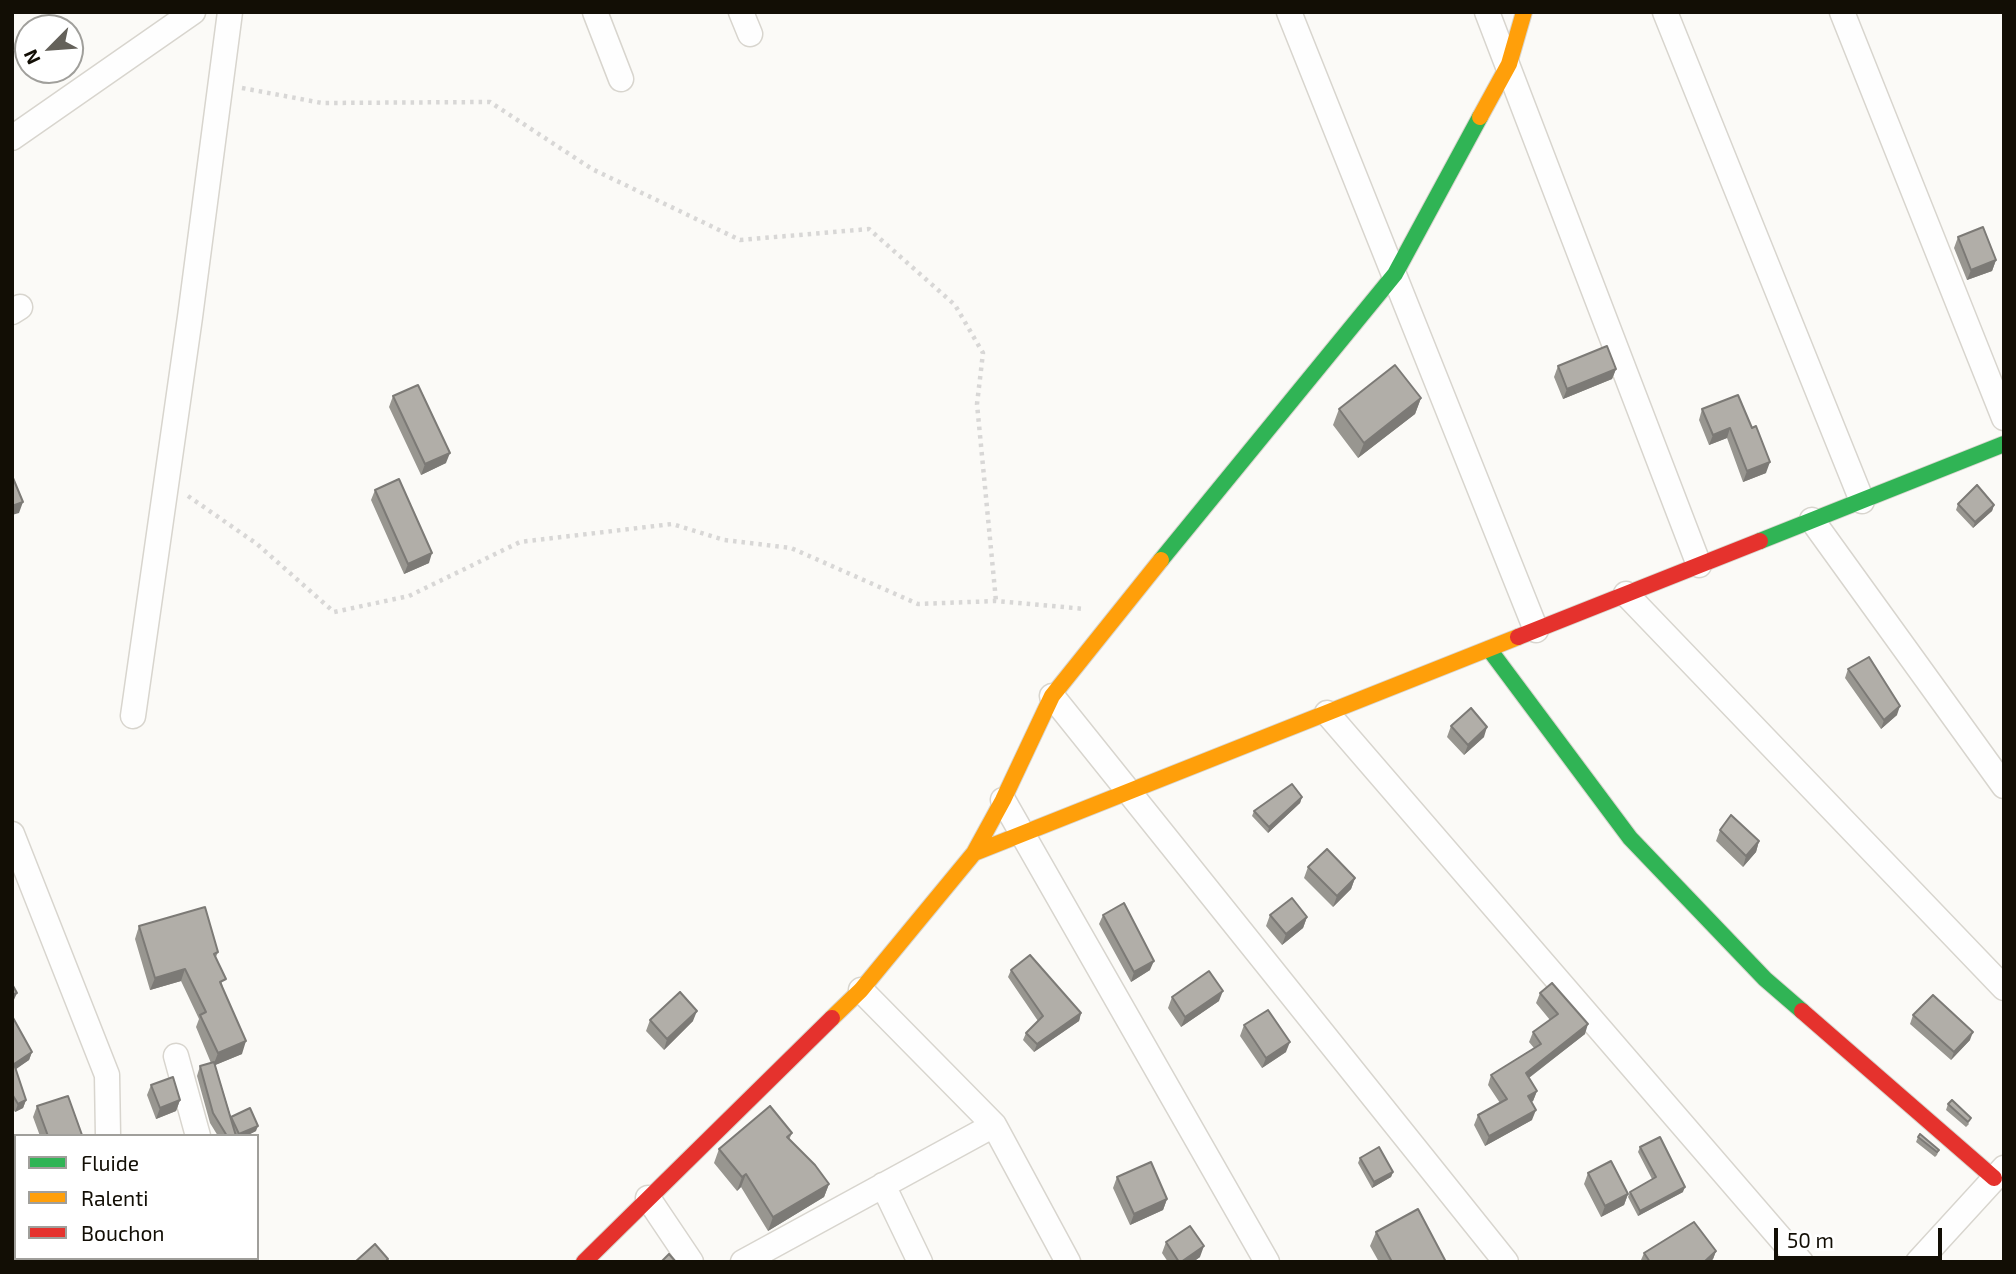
<!DOCTYPE html>
<html>
<head>
<meta charset="utf-8">
<style>
	body { margin:0 }
	#map { position:relative; width:2016px; height:1274px; overflow:hidden; background:#fbfaf7; font-family:"Exo 2",sans-serif }
	canvas { display:block }
	.frame { position:absolute; inset:0; border:14px solid #120e05; pointer-events:none }
	.legend { position:absolute; left:14px; top:1134px; width:245px; height:126px; box-sizing:border-box; background:#fff; border:2px solid #a09f9b; margin:0; padding:9px 12px; list-style:none; font-size:21px; color:#120e05 }
	.legend li { display:flex; align-items:center; gap:14px; height:35px }
	.legend b { width:35px; border:2px solid #a09f9b }
	.north { position:absolute; left:14px; top:14px; width:70px; height:70px; box-sizing:border-box; background:#fff; border:2px solid #a09f9b; border-radius:50%; rotate:245deg; font-size:19px; font-weight:700; line-height:28px; text-align:center; color:#120e05 }
	.north::after { content:''; display:block; margin:auto; width:24px; height:32px; background:#64615a; clip-path:polygon(50% 0,100% 100%,50% 72%,0 100%) }
	.scale { position:absolute; left:1774px; top:1228px; width:168px; height:32px; box-sizing:border-box; border:4px solid #120e05; border-top:0; padding-left:9px; font-size:21px; line-height:24px; white-space:nowrap; color:#120e05; -webkit-text-stroke:5px #fff; paint-order:stroke }
</style>
</head>
<body>
<div id="map">
<canvas width="2016" height="1274"></canvas>
<div class="frame"></div>
<ul class="legend">
<li><b style="height:9px;background:#30b455"></b>Fluide</li>
<li><b style="height:9px;background:#ff9f0a"></b>Ralenti</li>
<li><b style="height:9px;background:#e5322d"></b>Bouchon</li>
</ul>
<div class="north">N</div>
<div class="scale">50 m</div>
</div>
<script>
const ctx = document.querySelector('canvas').getContext('2d');
ctx.lineJoin = 'round';
const toPath = rows => new Path2D(rows.map(r => 'M' + r).join(''));
function stroke(path, color, width, dash) { ctx.strokeStyle = color; ctx.lineWidth = width; ctx.lineCap = dash ? 'butt' : 'round'; ctx.setLineDash(dash || []); ctx.stroke(path); }
function paint(path, color) { ctx.fillStyle = color; ctx.fill(path, 'evenodd'); }
const street = toPath([
	[595,12,621,79],
	[741,12,750,34],
	[1289,12,1536,630],
	[1487,12,1699,565],
	[1665,12,1862,501],
	[1842,12,2004,418],
	[12,138,193,12],
	[12,312,20,307],
	[1812,520,2004,786],
	[1626,594,2004,988],
	[1052,696,1506,1262],
	[1327,713,1801,1262],
	[133,716,190,317,230,12],
	[1003,800,1267,1262],
	[12,834,107,1075,108,1136],
	[861,990,994,1125,1068,1262],
	[176,1056,198,1136],
	[883,1185,920,1262],
	[648,1198,691,1262],
	[12,1252,16,1262],
	[110,1258,110,1262],
	[233,1258,234,1262],
	[63,1262,69,1258],
	[743,1262,994,1125],
	[1918,1262,2004,1168]
]);
const fast = toPath([
	[1760,541,2004,444],
	[1161,560,1395,274,1480,117],
	[1489,649,1630,838,1765,979,1802,1011]
]);
const slow = toPath([
	[1480,117,1509,64,1524,12],
	[974,853,1518,637],
	[832,1018,861,990,974,853,1003,800,1052,696,1161,560]
]);
const jam = toPath([
	[1518,637,1760,541],
	[1802,1011,1994,1178],
	[584,1262,832,1018]
]);
stroke(street, '#d8d5ce', 27);
stroke(fast, '#d8d5ce', 18);
stroke(slow, '#d8d5ce', 18);
stroke(jam, '#d8d5ce', 18);
stroke(toPath([
	[242,88,322,103,490,102,592,169,740,240,869,229,955,305,983,353,977,404,996,601],
	[188,496,257,544,334,612,409,596,520,542,672,524,724,540,791,548,918,604,996,601,1085,609]
]), '#d8d7d6', 4.5, [3.5, 5]);
stroke(street, '#fefefe', 24);
stroke(fast, '#30b455', 16);
stroke(slow, '#ff9f0a', 16);
stroke(jam, '#e5322d', 16);
paint(toPath([
	[1958,237,1996,260,1992,271,1967,280,1954,248],
	[1558,366,1616,369,1612,379,1563,399,1554,377],
	[1738,395,1766,473,1743,482,1727,438,1709,445,1699,420,1702,409],
	[393,396,446,463,421,475,389,407],
	[1421,398,1415,414,1358,458,1333,425,1339,409],
	[375,490,429,563,404,574,371,500],
	[1958,504,1994,505,1992,511,1973,528,1956,510],
	[1848,669,1897,715,1881,729,1845,678],
	[1451,726,1484,737,1464,755,1447,737],
	[1302,797,1300,803,1268,833,1252,816,1254,811],
	[1720,830,1759,841,1756,852,1743,867,1716,841],
	[1308,867,1355,878,1351,889,1333,907,1304,878],
	[1103,915,1150,970,1131,982,1099,924],
	[1270,915,1307,917,1303,928,1282,945,1266,926],
	[139,926,218,952,216,957,223,988,242,1054,215,1065,231,1117,256,1131,246,1136,218,1136,210,1123,197,1076,200,1066,211,1063,196,1027,199,1019,181,981,150,990,135,939],
	[1011,970,1081,1013,1079,1021,1034,1052,1023,1040,1026,1033,1038,1021,1008,977],
	[1540,993,1585,1034,1529,1078,1537,1091,1533,1101,1531,1102,1532,1120,1485,1146,1474,1125,1478,1115,1500,1103,1488,1085,1491,1075,1534,1048,1529,1042,1533,1032,1550,1020,1536,1003],
	[1172,997,1219,1001,1181,1027,1168,1008],
	[1913,1015,1970,1040,1951,1060,1910,1024],
	[12,1016,32,1052,29,1060,15,1069,26,1100,23,1108,15,1112,12,1107],
	[650,1020,693,1021,664,1050,646,1031],
	[1244,1025,1286,1052,1262,1068,1240,1036],
	[151,1085,180,1100,176,1111,156,1119,147,1095],
	[1952,1100,1969,1124,1966,1127,1946,1110,1948,1104],
	[37,1106,82,1135,40,1136,33,1117],
	[792,1133,789,1140,829,1184,824,1197,768,1231,741,1187,737,1191,714,1163,719,1149],
	[1918,1137,1939,1150,1937,1155,1935,1157,1916,1142],
	[1640,1147,1683,1192,1638,1216,1628,1197,1630,1192,1652,1179,1638,1152],
	[1360,1158,1393,1172,1391,1177,1372,1188,1358,1163],
	[1588,1173,1628,1194,1624,1205,1601,1217,1584,1184],
	[1117,1177,1167,1199,1163,1210,1130,1225,1113,1188],
	[1376,1232,1446,1262,1379,1262,1370,1246],
	[1166,1242,1200,1257,1193,1262,1168,1262,1162,1253],
	[1716,1251,1713,1259,1710,1262,1642,1262,1641,1260,1644,1253]
]), '#989690');
paint(toPath([
	[1996,260,1992,271,1967,280,1971,270],
	[1616,369,1612,379,1563,399,1567,389],
	[1421,398,1415,414,1358,458,1364,443],
	[1730,428,1727,438,1709,445,1713,435],
	[450,453,446,463,421,475,425,464],
	[1770,462,1766,473,1743,482,1747,471],
	[23,502,19,513,12,515,12,506],
	[1994,505,1992,511,1973,528,1975,522],
	[432,553,429,563,404,574,408,564],
	[1900,706,1897,715,1881,729,1884,720],
	[1487,727,1484,737,1464,755,1468,745],
	[1302,797,1300,803,1268,833,1269,827],
	[1759,841,1756,852,1743,867,1746,856],
	[1355,878,1351,889,1333,907,1337,896],
	[1307,917,1303,928,1282,945,1286,934],
	[1154,961,1150,970,1131,982,1134,972],
	[185,969,181,981,150,990,155,978],
	[1223,991,1219,1001,1181,1027,1185,1017],
	[17,993,13,1002,12,1003,12,995],
	[697,1011,693,1021,664,1050,667,1039],
	[1081,1013,1079,1021,1034,1052,1037,1044],
	[1588,1024,1585,1034,1522,1083,1526,1073],
	[1973,1032,1970,1040,1951,1060,1954,1052],
	[246,1041,242,1054,213,1066,218,1053],
	[1290,1042,1286,1052,1262,1068,1266,1058],
	[32,1052,29,1060,12,1072,14,1064],
	[1537,1091,1533,1101,1525,1106,1528,1096],
	[26,1100,23,1108,15,1112,18,1104],
	[180,1100,176,1111,156,1119,160,1108],
	[1536,1110,1532,1120,1485,1146,1489,1136],
	[258,1126,256,1131,246,1136,238,1136,239,1134],
	[1393,1172,1391,1177,1372,1188,1374,1182],
	[746,1174,741,1187,737,1191,742,1177],
	[829,1184,824,1197,768,1231,773,1217],
	[1685,1187,1683,1192,1638,1216,1640,1211],
	[1628,1194,1624,1205,1601,1217,1605,1206],
	[1167,1199,1163,1210,1130,1225,1134,1214],
	[1204,1246,1200,1257,1193,1262,1181,1262],
	[1716,1251,1713,1259,1710,1262,1704,1262]
]), '#7c7a76');
const building = toPath([
	[1983,227,1996,260,1971,270,1958,237,1983,227],
	[1607,346,1616,369,1567,389,1558,366,1607,346],
	[1395,365,1421,398,1364,443,1339,409,1395,365],
	[418,385,450,453,425,464,393,396,418,385],
	[1738,395,1752,428,1756,426,1770,462,1747,471,1730,428,1713,435,1702,409,1738,395],
	[12,478,13,478,23,502,12,506,12,478],
	[399,479,432,553,408,564,375,490,399,479],
	[1977,485,1994,505,1975,522,1958,504,1977,485],
	[1869,657,1900,706,1884,720,1848,669,1869,657],
	[1471,708,1487,727,1468,745,1451,726,1471,708],
	[1292,784,1302,797,1269,827,1254,811,1292,784],
	[1731,815,1759,841,1746,856,1720,830,1731,815],
	[1327,849,1355,878,1337,896,1308,867,1327,849],
	[1292,898,1307,917,1286,934,1270,915,1292,898],
	[1124,903,1154,961,1134,972,1103,915,1124,903],
	[205,907,218,952,214,954,226,979,220,982,246,1041,218,1053,200,1015,206,1012,185,969,155,978,139,926,205,907],
	[1030,955,1081,1013,1037,1044,1026,1033,1043,1016,1011,970,1030,955],
	[1209,971,1223,991,1185,1017,1172,997,1209,971],
	[1552,983,1588,1024,1526,1073,1537,1091,1528,1096,1536,1110,1489,1136,1478,1115,1507,1099,1491,1075,1541,1044,1533,1032,1558,1014,1540,993,1552,983],
	[12,984,17,993,12,995,12,984],
	[680,992,697,1011,667,1039,650,1020,680,992],
	[1933,995,1973,1032,1954,1052,1913,1015,1933,995],
	[1268,1010,1290,1042,1266,1058,1244,1025,1268,1010],
	[12,1016,32,1052,14,1064,26,1100,18,1104,12,1094,12,1016],
	[214,1062,236,1136,227,1136,213,1113,200,1066,214,1062],
	[173,1077,180,1100,160,1108,151,1085,173,1077],
	[68,1096,82,1135,48,1136,37,1106,68,1096],
	[1952,1100,1971,1118,1968,1122,1948,1104,1952,1100],
	[770,1106,792,1133,787,1137,815,1165,829,1184,773,1217,746,1174,742,1177,719,1149,770,1106],
	[250,1108,258,1126,239,1134,231,1117,250,1108],
	[1920,1134,1939,1150,1937,1152,1918,1137,1920,1134],
	[1660,1137,1685,1187,1640,1211,1630,1192,1656,1177,1640,1147,1660,1137],
	[1379,1147,1393,1172,1374,1182,1360,1158,1379,1147],
	[1611,1161,1628,1194,1605,1206,1588,1173,1611,1161],
	[1151,1162,1167,1199,1134,1214,1117,1177,1151,1162],
	[1418,1209,1446,1262,1392,1262,1376,1232,1418,1209],
	[1694,1222,1716,1251,1704,1262,1650,1262,1644,1253,1694,1222],
	[1190,1226,1204,1246,1181,1262,1179,1262,1166,1242,1190,1226],
	[375,1244,388,1259,385,1262,355,1262,375,1244],
	[669,1254,676,1262,661,1262,669,1254]
]);
paint(building, '#b1aea8');
stroke(building, '#7c7a76', 2);
</script>
</body>
</html>
